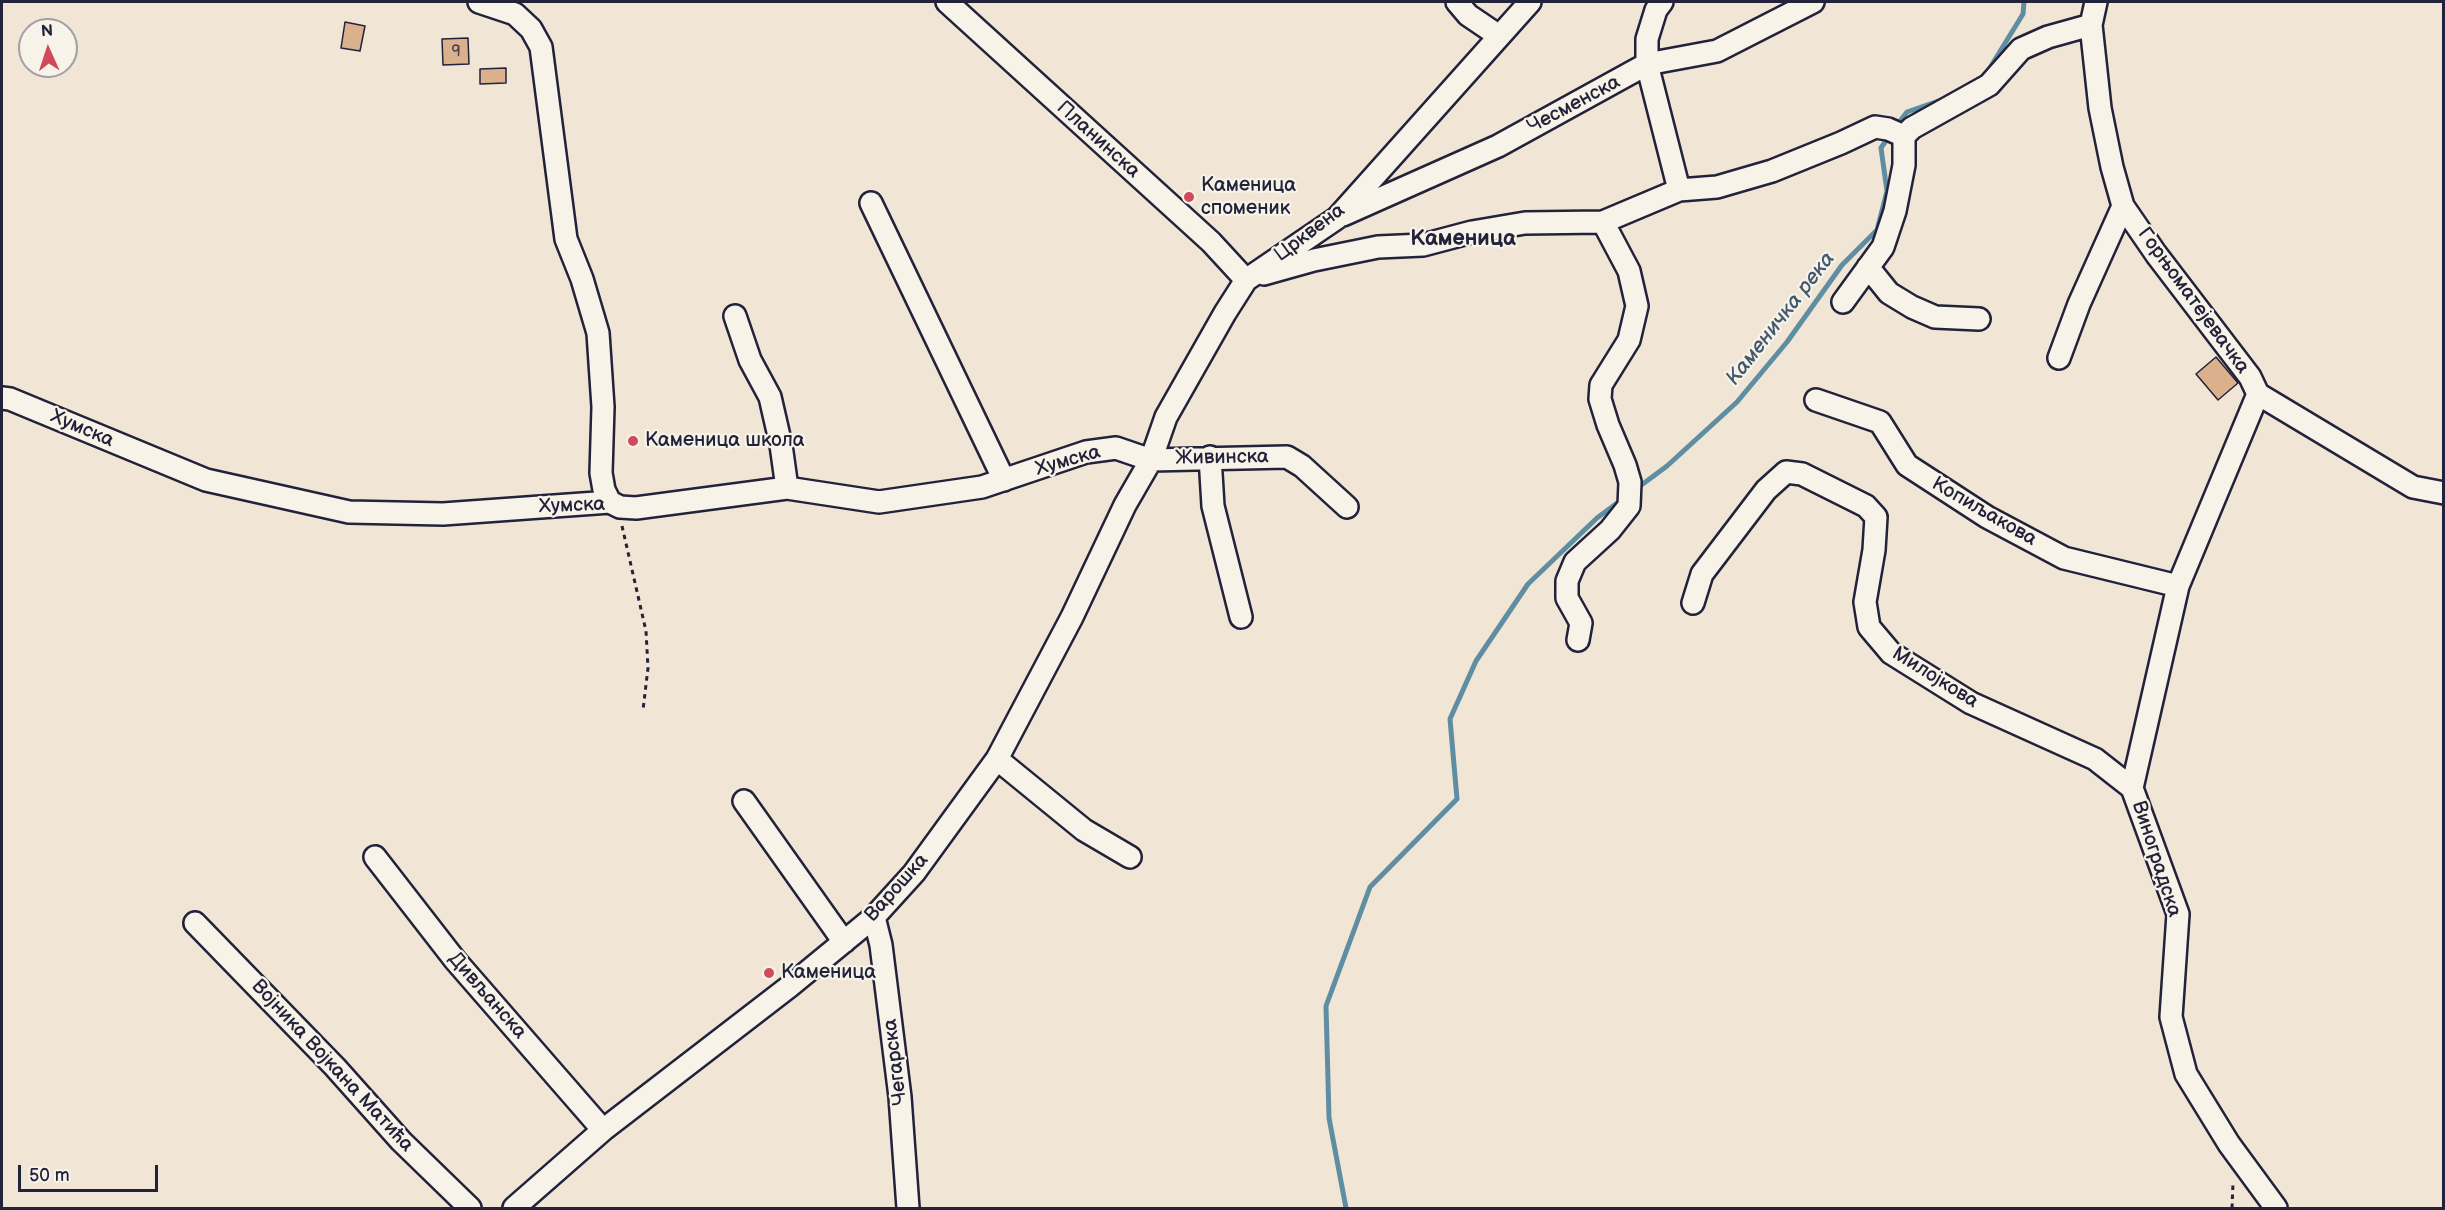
<!DOCTYPE html>
<html>
<head>
<meta charset="utf-8">
<style>
	body { margin:0 }
	#map { position:relative; width:2445px; height:1210px; overflow:hidden; background:#f1e6d6; font-family:"Balsamiq Sans",sans-serif }
	canvas { display:block }
	.frame { position:absolute; inset:0; border:3px solid #22223b; pointer-events:none }
	.north { position:absolute; left:18px; top:18px; width:60px; height:60px; box-sizing:border-box; background:#f7f3e8; border:2px solid #a29fa3; border-radius:50%; rotate:357deg; font-size:16px; font-weight:700; line-height:24px; text-align:center; color:#22223b }
	.north::after { content:''; display:block; margin:auto; width:21px; height:27px; background:#d1495b; clip-path:polygon(50% 0,100% 100%,50% 72%,0 100%) }
	.scale { position:absolute; left:18px; top:1165px; width:140px; height:27px; box-sizing:border-box; border:3px solid #22223b; border-top:0; padding-left:8px; font-size:18px; line-height:21px; white-space:nowrap; color:#22223b; -webkit-text-stroke:4px #f7f3e8; paint-order:stroke }
</style>
</head>
<body>
<div id="map">
<canvas width="2445" height="1210"></canvas>
<div class="frame"></div>
<div class="north">N</div>
<div class="scale">50 m</div>
</div>
<script>
const ctx = document.querySelector('canvas').getContext('2d');
ctx.lineJoin = 'round';
const toPath = rows => new Path2D(rows.map(r => 'M' + r).join(''));
function stroke(path, color, width, dash) { ctx.strokeStyle = color; ctx.lineWidth = width; ctx.lineCap = dash ? 'butt' : 'round'; ctx.setLineDash(dash || []); ctx.stroke(path); }
function paint(path, color) { ctx.fillStyle = color; ctx.fill(path, 'evenodd'); }
function label(font, color, halo, rows, align = 'center') {
  ctx.font = font + ' "Balsamiq Sans",sans-serif'; ctx.lineWidth = 4.5; ctx.setLineDash([]); ctx.textBaseline = 'middle'; ctx.strokeStyle = halo; ctx.fillStyle = color; for (const [text, x, y, turn = 0] of rows) {
    ctx.save(); ctx.translate(x, y); ctx.rotate((+turn || 0) * Math.PI / 180); ctx.textAlign = isNaN(turn) ? turn : align; if (halo) ctx.strokeText(text, 0, 0); ctx.fillText(text, 0, 0); ctx.restore();
  }
}
stroke(toPath([
	[1988,71,2023,14,2024,2],
	[1897,125,1907,112,1947,98],
	[1636,489,1667,466,1737,402,1787,342,1842,265,1877,230,1887,191,1881,148,1889,136],
	[1346,1208,1329,1118,1326,1006,1370,887,1457,799,1450,719,1476,661,1528,584,1597,518,1624,498]
]), '#5f8ea2', 5);
const building = toPath([
	[345,22,365,26,360,51,341,48,345,22],
	[468,38,469,64,443,65,442,39,468,38],
	[506,68,506,83,480,84,480,69,506,68],
	[2216,357,2238,383,2218,400,2196,374,2216,357]
]);
paint(building, '#dbb08c');
stroke(building, '#22223b', 1.5);
const minor = toPath([
	[479,2,515,14,531,29,541,47,566,239,582,279,598,333,603,407,601,473,604,490,610,502],
	[947,2,1211,242,1246,280],
	[1457,2,1468,15,1499,36],
	[1662,2,1656,10,1647,39,1647,64,1679,190],
	[2096,2,2091,25,2100,108,2112,167,2123,206,2156,254,2250,377,2258,394,2413,487,2444,493],
	[871,203,1004,480],
	[1343,215,1498,146,1647,64,1717,51,1813,2],
	[1868,267,1889,293,1912,307,1935,317,1979,319],
	[1264,274,1314,260,1378,247,1423,245,1472,232,1525,223,1603,222,1679,190,1717,187,1772,171,1841,143,1875,127,1888,129,1904,136],
	[1843,302,1883,247,1895,211,1904,165,1904,136,1912,128,1989,85,2021,49,2048,37,2091,25],
	[735,316,750,360,770,397,781,445,787,488],
	[2059,358,2079,304,2123,206],
	[2258,394,2178,586,2132,788,2178,914,2171,1017,2186,1074,2229,1144,2276,1208],
	[2,398,10,399,206,480,349,512,443,514,610,502,620,507,636,508,787,488,879,502,982,487,1086,452,1116,448,1151,460,1287,457,1302,466,1347,507],
	[1816,400,1880,422,1907,465,1987,517,2064,558,2178,586],
	[1210,457,1213,506,1241,617],
	[1693,603,1702,574,1766,490,1786,472,1802,474,1866,506,1876,517,1874,550,1865,602,1869,627,1891,653,1971,703,2095,759,2132,788],
	[1578,640,1581,623,1567,598,1567,581,1575,562,1610,530,1629,506,1630,482,1625,465,1608,425,1600,399,1601,385,1629,340,1637,306,1629,271,1603,222],
	[997,759,1084,830,1130,857],
	[744,801,844,942],
	[375,857,455,960,603,1130],
	[874,917,881,945,900,1097,908,1208],
	[195,923,335,1067,401,1141,470,1208],
	[514,1208,603,1130,790,986,874,917,914,873,997,759,1072,617,1125,505,1151,460,1166,417,1225,313,1246,280,1337,218,1530,2]
]);
stroke(minor, '#22223b', 26);
stroke(toPath([
	[622,526,646,631,648,668,643,710],
	[2232,1208,2233,1183]
]), '#22223b', 3, [4.5, 4.5]);
stroke(minor, '#f7f3e8', 21);
for (const [x, y, r, color] of [
	[1189,197,6,"#d1495b"],
	[633,441,6,"#d1495b"],
	[769,973,6,"#d1495b"]
]) { const dot = new Path2D(); dot.arc(x, y, r, 0, 2 * Math.PI); ctx.fillStyle = color; ctx.fill(dot); stroke(dot, '#f7f3e8', 2); }
label('16px', '#50464f', null, [
	["9",456,52]
]);
label('20px', '#22223b', '#f7f3e8', [
	["Чесменска",1574,105,-28],
	["Планинска",1098,140,42],
	["Црквена",1310,233,-37],
	["Горњоматејевачка",2193,301,54],
	["Хумска",82,429,23],
	["Живинска",1222,458,-1],
	["Хумска",1068,461,-16],
	["Хумска",572,506,-2],
	["Копиљакова",1984,512,30],
	["Милојкова",1935,678,32],
	["Виноградска",2156,859,72],
	["Варошка",897,888,-48],
	["Дивљанска",487,996,49],
	["Чегарска",896,1062,-97],
	["Војника Војкана Матића",332,1066,47]
]);
label('20px', '#22223b', '#f7f3e8', [
	["Каменица",1201,186],
	["споменик",1201,209],
	["Каменица школа",645,441],
	["Каменица",781,973]
], 'left');
label('italic 21px', '#41586e', '#f7f3e8', [
	["Каменичка река",1781,319,-52]
]);
label('bold 22px', '#22223b', '#f7f3e8', [
	["Каменица",1463,239]
]);
</script>
</body>
</html>
